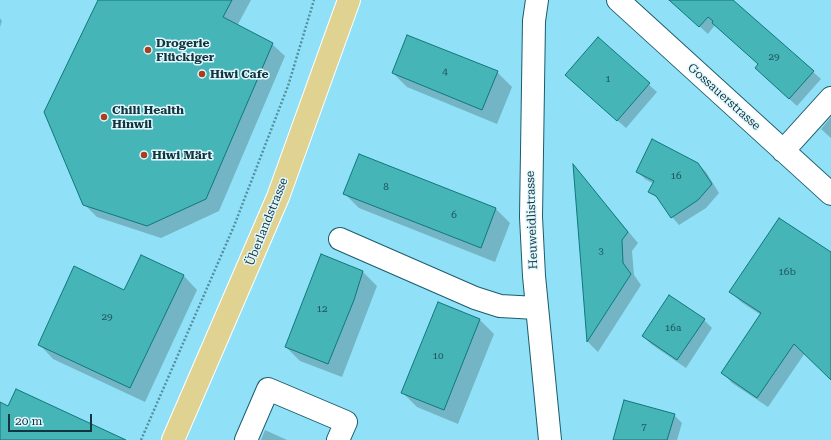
<!DOCTYPE html>
<html>
<head>
<meta charset="utf-8">
<style>
	body { margin:0 }
	#map { position:relative; width:831px; height:440px; overflow:hidden; background:#90e1f7; font-family:"Roboto Serif",serif }
	canvas { display:block }
	.scale { position:absolute; left:8px; top:414px; width:84px; height:18px; box-sizing:border-box; border:2px solid #13353e; border-top:0; padding-left:5px; font-size:12px; line-height:14px; white-space:nowrap; color:#13353e; -webkit-text-stroke:3px #e2f8ff; paint-order:stroke }
</style>
</head>
<body>
<div id="map">
<canvas width="831" height="440"></canvas>
<div class="scale">20 m</div>
</div>
<script>
const ctx = document.querySelector('canvas').getContext('2d');
ctx.lineJoin = 'round';
function paint(path, color) { ctx.fillStyle = color; ctx.fill(path, 'evenodd'); }
const toPath = rows => new Path2D(rows.map(r => 'M' + r).join(''));
function stroke(path, color, width, dash) { ctx.strokeStyle = color; ctx.lineWidth = width; ctx.lineCap = dash ? 'butt' : 'round'; ctx.setLineDash(dash || []); ctx.stroke(path); }
function label(font, color, halo, rows, align = 'center') {
  ctx.font = font + ' "Roboto Serif",serif'; ctx.lineWidth = 3; ctx.setLineDash([]); ctx.textBaseline = 'middle'; ctx.strokeStyle = halo; ctx.fillStyle = color; for (const [text, x, y, turn = 0] of rows) {
    ctx.save(); ctx.translate(x, y); ctx.rotate((+turn || 0) * Math.PI / 180); ctx.textAlign = isNaN(turn) ? turn : align; if (halo) ctx.strokeText(text, 0, 0); ctx.fillText(text, 0, 0); ctx.restore();
  }
}
paint(toPath([
	[99,0,251,0,237,26,272,44,285,56,219,211,161,238,97,217,84,204],
	[670,0,732,0,821,79,797,106,764,76,759,65,715,25,708,34],
	[0,18,2,21,0,27],
	[598,39,657,92,626,128,575,83],
	[497,72,512,87,497,124,407,87,393,73],
	[831,117,831,138,821,129],
	[360,155,496,209,510,223,495,262,359,208,345,194],
	[698,164,706,172,719,193,706,208,679,225,672,217,661,201,650,192,654,184,645,179,637,171],
	[574,167,638,243,632,251,634,275,641,285,598,352,588,342],
	[831,254,831,323,805,353,768,407,732,383,722,372,761,315,741,302,731,292],
	[322,256,363,272,377,286,342,377,300,361,286,347],
	[183,275,197,290,145,402,53,359,39,344,124,291],
	[480,320,494,334,458,424,417,407,403,393],
	[704,320,712,328,686,368,651,344,643,336],
	[674,415,682,423,677,440,614,440],
	[265,430,287,440,261,440]
]), '#0003');
const building = toPath([
	[98,0,232,0,223,17,273,43,206,199,147,226,83,205,44,112,98,0],
	[669,0,733,0,814,71,789,99,755,68,758,64,712,23,713,21,708,17,699,27,669,0],
	[407,35,498,71,482,110,392,73,407,35],
	[598,37,650,83,617,121,565,75,598,37],
	[652,139,698,163,712,184,698,200,671,218,656,196,648,192,654,181,636,172,652,139],
	[359,154,496,208,481,248,343,194,359,154],
	[573,164,628,232,622,240,623,263,631,274,587,342,573,164],
	[779,218,831,252,831,380,794,344,757,398,721,373,761,313,729,292,779,218],
	[321,254,363,271,354,300,328,364,285,347,321,254],
	[141,255,184,275,130,388,38,345,74,266,124,290,141,255],
	[669,295,705,319,677,360,642,336,669,295],
	[438,302,480,319,444,410,401,393,438,302],
	[16,389,126,440,0,440,0,402,8,406,16,389],
	[624,400,675,414,667,440,613,440,624,400]
]);
paint(building, '#45b5b8');
stroke(building, '#10777a', 1);
const minor = toPath([
	[537,0,534,21,531,217,534,276,550,440],
	[618,0,831,194],
	[783,151,831,98],
	[340,239,475,298,500,306,537,308],
	[246,440,268,389,346,422,338,440]
]);
const major = toPath([
	[173,440,278,197,349,0]
]);
stroke(minor, '#1c5c6c', 24);
stroke(major, '#fff', 24);
stroke(toPath([
	[141,440,234,226,288,86,314,0]
]), '#558f9f', 2.5, [2, 2]);
stroke(minor, '#fff', 22);
stroke(major, '#e0d392', 22);
for (const [x, y, r, color] of [
	[148,50,4,"#a8401f"],
	[202,74,4,"#a8401f"],
	[104,117,4,"#a8401f"],
	[144,155,4,"#a8401f"]
]) { const dot = new Path2D(); dot.arc(x, y, r, 0, 2 * Math.PI); ctx.fillStyle = color; ctx.fill(dot); stroke(dot, '#e2f8ff', 1.5); }
label('10px', '#20555c', null, [
	["29",774,57],
	["4",445,72],
	["1",608,79],
	["16",676,176],
	["8",386,187],
	["6",454,215],
	["3",601,251],
	["16b",787,272],
	["12",322,309],
	["29",107,317],
	["16a",673,328],
	["10",438,356],
	["7",644,427]
]);
label('bold 12px', '#13353e', '#e2f8ff', [
	["Drogerie",156,43],
	["Flückiger",156,57],
	["Hiwi Cafe",210,74],
	["Chili Health",112,110],
	["Hinwil",112,124],
	["Hiwi Märt",152,155]
], 'left');
label('12px', '#13353e', '#e2f8ff', [
	["Gossauerstrasse",724,97,42],
	["Heuweidlistrasse",532,220,-92],
	["Überlandstrasse",267,222,-68]
]);
</script>
</body>
</html>
